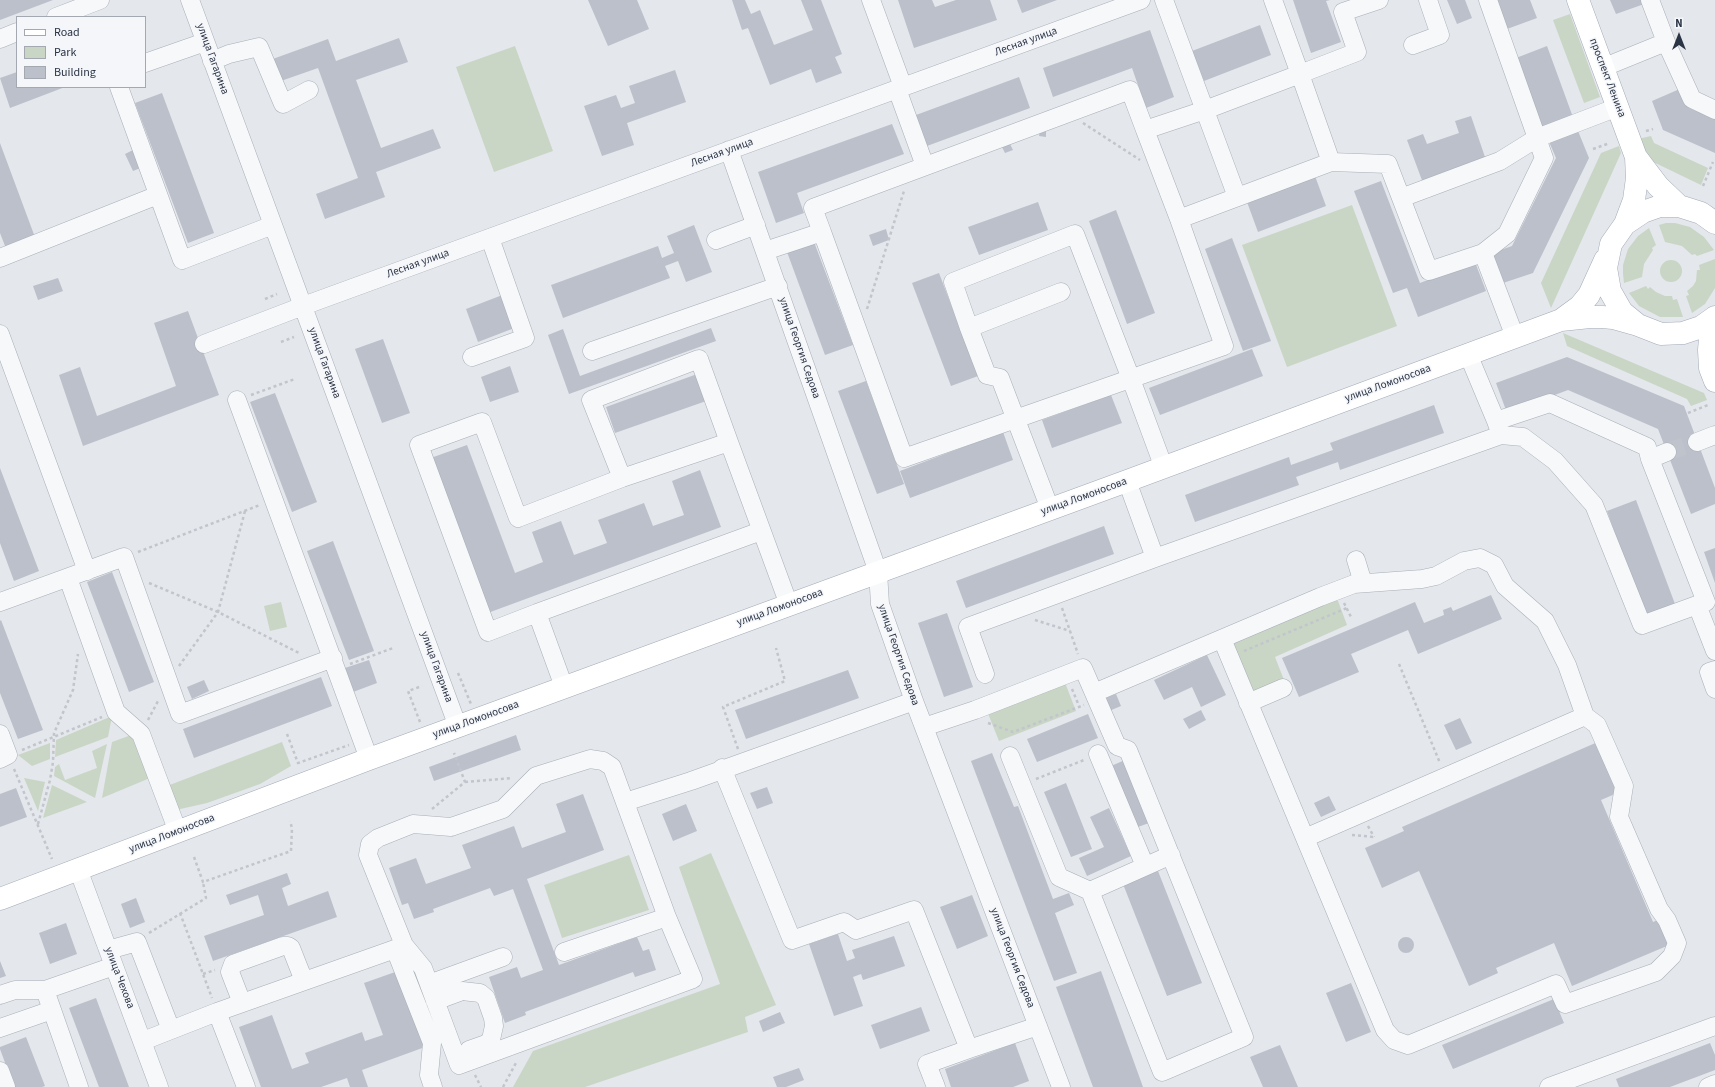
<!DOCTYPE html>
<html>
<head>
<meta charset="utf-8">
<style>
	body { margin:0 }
	#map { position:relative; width:1715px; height:1087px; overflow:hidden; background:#e4e7ec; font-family:"Source Sans 3",sans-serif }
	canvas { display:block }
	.legend { position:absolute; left:16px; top:16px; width:130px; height:72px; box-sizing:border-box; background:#f4f6f9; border:1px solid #a4a8b1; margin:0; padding:5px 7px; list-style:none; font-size:12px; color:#2b3445 }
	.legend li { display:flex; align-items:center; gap:8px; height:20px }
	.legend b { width:20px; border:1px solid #a4a8b1 }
	.north { position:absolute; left:1659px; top:16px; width:40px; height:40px; -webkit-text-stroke:3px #f4f6f9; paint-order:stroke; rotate:0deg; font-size:11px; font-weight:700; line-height:16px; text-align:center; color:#2b3445 }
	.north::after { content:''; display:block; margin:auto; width:14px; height:18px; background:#2b3445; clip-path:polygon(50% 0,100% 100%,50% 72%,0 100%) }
</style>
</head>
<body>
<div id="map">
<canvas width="1715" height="1087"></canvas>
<ul class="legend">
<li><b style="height:5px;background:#fff"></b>Road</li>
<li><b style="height:11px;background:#c9d6c5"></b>Park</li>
<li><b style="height:11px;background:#bbc0ca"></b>Building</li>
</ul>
<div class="north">N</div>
</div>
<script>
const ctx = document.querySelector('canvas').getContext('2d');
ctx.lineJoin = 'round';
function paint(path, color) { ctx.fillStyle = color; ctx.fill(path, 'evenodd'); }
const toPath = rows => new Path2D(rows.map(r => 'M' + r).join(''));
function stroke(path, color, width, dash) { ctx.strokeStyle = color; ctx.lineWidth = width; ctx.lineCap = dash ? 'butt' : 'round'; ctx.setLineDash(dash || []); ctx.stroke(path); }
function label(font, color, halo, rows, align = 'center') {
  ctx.font = font + ' "Source Sans 3",sans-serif'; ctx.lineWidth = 3; ctx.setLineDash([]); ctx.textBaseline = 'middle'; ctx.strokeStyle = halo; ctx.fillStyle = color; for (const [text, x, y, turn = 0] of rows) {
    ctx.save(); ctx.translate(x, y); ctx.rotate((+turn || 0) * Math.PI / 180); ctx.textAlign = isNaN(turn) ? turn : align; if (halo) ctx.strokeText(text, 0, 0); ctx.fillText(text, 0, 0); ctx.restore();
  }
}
paint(toPath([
	[1570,14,1600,97,1584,103,1553,20],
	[515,46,553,151,494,172,456,67],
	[1651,136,1654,143,1708,168,1701,185,1645,158,1638,139],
	[1619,146,1621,153,1551,308,1541,283,1601,153],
	[1352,205,1397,326,1287,367,1242,245],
	[1666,223,1675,223,1690,227,1704,237,1714,250,1697,256,1695,254,1692,255,1682,246,1665,242,1659,225],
	[1649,228,1656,245,1652,248,1653,250,1644,264,1642,277,1624,283,1623,274,1623,265,1628,249,1638,236],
	[1715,259,1715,288,1705,304,1692,313,1686,296,1689,295,1687,291,1693,286,1696,281,1697,270,1700,270,1699,265],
	'1660 271a11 11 0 1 1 22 0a11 11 0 1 1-22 0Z',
	[1646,286,1648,289,1650,287,1656,292,1665,296,1672,296,1673,300,1677,299,1683,317,1660,317,1639,306,1629,293],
	[1563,333,1704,393,1707,400,1691,406,1687,399,1567,346],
	[1331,597,1338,601,1347,625,1275,657,1284,680,1257,692,1245,689,1232,648,1239,635],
	[281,602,287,627,270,631,264,606],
	[1064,680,1076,711,999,741,987,711],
	[112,716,108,737,55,757,56,740],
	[134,734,150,778,102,798,112,742],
	[282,742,291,766,260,784,207,803,176,810,167,786],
	[50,743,50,759,32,766,18,755],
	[107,744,95,798,54,776,55,767,59,764,65,780,97,768,92,751],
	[24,778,45,782,38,811],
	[52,785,87,802,43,818],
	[711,853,776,1005,745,1017,748,1032,585,1087,513,1087,533,1051,720,984,679,867],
	[629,855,649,910,562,938,544,885]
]), '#c9d6c5');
paint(toPath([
	[0,0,53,0,0,20],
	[588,0,637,0,649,29,608,46],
	[732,0,745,0,751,14,760,10,774,45,813,30,801,0,821,0,842,54,835,57,842,73,816,83,811,69,770,85,748,28,742,30],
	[898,0,932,0,935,7,956,0,990,0,997,20,914,48],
	[1017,0,1057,0,1022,13],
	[1293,0,1330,0,1326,1,1341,42,1311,53],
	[1447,0,1465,0,1472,18,1457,24],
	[1496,0,1530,0,1537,18,1507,29],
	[1610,0,1646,0,1647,3,1616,14],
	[1260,25,1271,55,1204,81,1192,51],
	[1150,30,1174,97,1146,108,1132,68,1053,97,1043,68],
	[399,38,408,62,356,80,381,148,433,129,441,148,376,172,385,197,325,219,316,194,358,178,318,68,278,82,270,60,328,39,336,61],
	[1547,46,1574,120,1544,132,1516,58],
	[675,70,686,102,627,123,634,145,602,156,584,106,616,95,621,108,635,103,629,86],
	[17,72,17,87,65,87,10,108,0,78],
	[1019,77,1030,108,927,146,916,115],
	[1682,88,1689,108,1715,119,1715,153,1663,130,1652,101],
	[162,93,214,233,188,243,135,103],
	[1471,116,1486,160,1423,183,1407,140,1423,134,1427,144,1459,133,1455,121],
	[892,124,904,154,797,193,804,213,776,223,758,172],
	[1576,126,1589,158,1533,273,1503,283,1492,253,1512,246,1556,158,1547,137],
	[1040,130,1046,131,1046,137,1039,136],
	[0,143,36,240,7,251,0,233],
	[1010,144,1013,150,1005,153,1002,147],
	[135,149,143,167,133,171,125,154],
	[1315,176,1326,206,1258,232,1247,202],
	[1381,181,1420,283,1475,262,1486,291,1418,317,1407,288,1393,293,1354,191],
	[1038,202,1048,230,979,255,968,227],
	[1116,210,1155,313,1127,324,1089,221],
	[694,225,712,272,686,282,678,261,665,266,670,278,563,318,551,285,658,246,662,258,674,253,667,236],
	[886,229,889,240,873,246,869,235],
	[1232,238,1271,341,1243,351,1205,249],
	[814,242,853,345,825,355,787,252],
	[939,273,978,376,951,386,912,283],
	[58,278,63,291,38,300,33,286],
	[505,294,517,327,478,342,466,309],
	[188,311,219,395,83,446,59,375,80,367,97,416,176,386,154,323],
	[711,328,716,341,569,394,548,335,563,329,580,376],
	[383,339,410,413,382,423,355,349],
	[1252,349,1263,376,1160,415,1149,388],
	[1567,357,1684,406,1715,488,1715,504,1691,514,1658,429,1568,390,1507,413,1496,383],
	[510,366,519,392,490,402,481,377],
	[700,373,709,400,615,433,606,407],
	[866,381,904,484,877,494,838,391],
	[275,393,317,502,292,512,250,402],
	[1111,395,1122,423,1052,448,1042,420],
	[1434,405,1444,433,1340,470,1338,462,1296,477,1299,485,1195,522,1185,495,1289,457,1291,465,1333,450,1330,443],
	[1003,432,1013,460,910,498,900,471],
	[467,445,515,573,543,562,532,532,561,521,574,555,607,543,598,520,644,503,653,526,684,515,672,481,700,470,721,527,485,614,428,459],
	[0,468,39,571,14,581,0,543],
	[1636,500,1675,604,1644,615,1607,511],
	[1104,526,1114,554,966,608,956,581],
	[333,541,374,651,349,660,307,551],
	[1715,548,1715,583,1704,552],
	[112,572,154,682,129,692,87,582],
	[1491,595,1502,619,1418,654,1408,630,1351,654,1359,672,1299,697,1282,658,1415,602,1424,623,1444,615,1443,610,1451,607,1453,611],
	[947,613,973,687,944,697,918,623],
	[1,620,43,730,18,739,0,693,0,621],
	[1207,655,1226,695,1201,707,1192,687,1164,700,1154,680],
	[369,660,377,683,353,692,345,668],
	[848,670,859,698,746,739,735,710],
	[321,677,332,706,194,758,183,729],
	[204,680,209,691,192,699,187,687],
	[1116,694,1121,706,1109,711,1106,698],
	[1201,710,1206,720,1189,729,1183,719],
	[1088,714,1098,738,1037,762,1027,739],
	[1460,718,1472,743,1456,750,1444,725],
	[516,735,521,750,434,781,429,767],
	[1600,741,1622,791,1601,800,1653,922,1663,918,1674,943,1572,986,1554,943,1496,968,1498,973,1469,986,1419,871,1382,888,1365,848,1404,831,1402,827],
	[992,753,1014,807,1018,806,1053,899,1069,893,1074,905,1055,913,1077,973,1054,981,971,761],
	[1125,760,1149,823,1135,828,1111,766],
	[1066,783,1092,849,1071,857,1044,792],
	[767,787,773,803,757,809,750,793],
	[16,788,27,817,0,827,0,794],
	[583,794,604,850,527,879,559,965,637,937,643,951,649,949,656,970,635,977,633,972,525,1012,526,1015,505,1023,489,977,517,967,521,978,543,970,513,889,494,896,490,888,433,909,434,912,414,919,408,903,402,905,389,868,416,858,426,884,471,868,462,845,514,826,522,848,566,832,556,804],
	[1329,796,1336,810,1321,817,1314,803],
	[686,804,697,831,673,841,662,814],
	[1109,808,1131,856,1087,876,1079,858,1104,847,1090,817],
	[1158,871,1202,983,1167,996,1123,884],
	[287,873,291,884,282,888,288,906,328,891,337,917,213,961,204,936,264,915,258,895,230,905,226,895],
	[972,895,988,936,957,949,940,907],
	[136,898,145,922,130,928,121,904],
	[66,923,77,954,50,964,39,933],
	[838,934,847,961,855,958,852,950,894,936,905,966,863,980,861,974,853,977,863,1006,834,1016,809,944],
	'1398 945a8 8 0 1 1 16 0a8 8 0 1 1-16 0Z',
	[0,961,6,976,0,978],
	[398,971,425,1047,362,1070,368,1087,350,1087,347,1078,321,1087,261,1087,239,1027,272,1015,292,1069,309,1063,305,1053,362,1032,365,1041,383,1035,364,983],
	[1101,971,1143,1087,1093,1087,1056,987],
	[1351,983,1371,1032,1346,1042,1326,993],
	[96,998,129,1087,99,1087,69,1008],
	[1554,999,1564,1023,1453,1069,1442,1045],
	[921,1007,930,1031,880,1049,871,1025],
	[780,1012,785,1023,763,1032,759,1021],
	[26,1037,45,1086,42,1087,14,1087,0,1049,0,1047],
	[1015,1043,1029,1081,1013,1087,951,1087,945,1069],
	[1710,1043,1715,1055,1715,1070,1670,1087,1619,1087,1616,1079],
	[1280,1045,1298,1087,1263,1087,1250,1057],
	[799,1068,804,1080,786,1087,777,1087,773,1077]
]), '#bbc0ca');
stroke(toPath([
	[1667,452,1697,442]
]), '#bfc3cb', 18, [18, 9]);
const minor = toPath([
	[190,0,458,727],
	[871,0,903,87],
	[1164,0,1237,197],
	[1650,0,1666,42],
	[56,17,100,0],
	[0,39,17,32],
	[1413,45,1440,35,1428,0],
	[212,61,229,54,259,47,283,104,309,90],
	[145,63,205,42],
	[1602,68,1666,42,1692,99,1715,110],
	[119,87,182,260,273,225],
	[897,89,925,166],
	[1145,130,1179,219],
	[729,150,878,572,880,604,914,701,1061,1087],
	[1331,162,1300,74,1357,52,1343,12,1379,0],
	[1401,198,1500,161,1537,138,1618,107],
	[822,232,813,208,1130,90,1145,130,1205,110,1300,74,1273,0],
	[716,240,756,225],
	[765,251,822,232,904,458,1224,346,1179,219,1331,162,1388,164,1429,271,1483,253,1515,337],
	[1483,253,1507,234,1544,158,1488,0],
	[0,258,158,195],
	[969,328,953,282,1075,234,1131,379,1164,468],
	[0,334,87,571],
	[204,344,303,306,1141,0],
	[592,351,778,286],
	[1468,354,1496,421,1550,403,1647,447,1650,459,1667,452],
	[472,357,525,338,490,238],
	[237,400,369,759],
	[1501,435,1523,437,1555,461,1594,505,1642,625,1697,605],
	[1697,442,1715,435],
	[1650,459,1706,602,1697,605,1715,651],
	[622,478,591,400,699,359,729,442],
	[1127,481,1155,558,1501,435,1496,421],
	[1050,509,1000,378,987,375,969,328,1061,292],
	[1356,560,1363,583],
	[68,578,116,712,141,734,178,832],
	[0,602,124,557,180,714,333,658],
	[537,613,761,531],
	[1715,670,1709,672,1715,689],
	[985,674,968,627,1155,558],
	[564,687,537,613,488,632,419,445,482,422,518,518,622,478,729,442,789,605],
	[1094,693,1320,597,1354,584,1422,579,1436,576,1464,561,1480,558,1494,565,1505,586,1545,621,1567,665,1585,716,1597,725,1624,786,1619,817,1659,909,1667,920,1677,943,1672,956,1656,972,1565,1004,1556,984,1408,1045,1394,1040,1385,1030,1222,639],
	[1248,703,1283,688],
	[924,727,975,710,1083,668,1117,746,1128,750,1244,1037,1162,1072,1090,891,1059,877,1010,756],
	[0,734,8,755,0,759],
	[1098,754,1145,866],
	[590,759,603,761,612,767,667,917,693,979,459,1065,423,968,404,945,368,855,370,844,378,838,413,824,451,827,503,809,536,776,590,759],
	[722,768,792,940,844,922,856,930,914,910,969,1049,1038,1026],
	[625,802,691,781,914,701],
	[1305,838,1585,716],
	[78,869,159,1087],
	[1090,891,1171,855],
	[108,950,137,942,171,1030],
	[564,952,667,917],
	[429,984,503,957],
	[45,990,79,1087],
	[0,995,15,990,45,990,114,966],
	[435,1001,462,991,480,993,486,998,493,1018,494,1026,492,1035,491,1040,486,1044,469,1050],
	[242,1003,230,972,233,964,283,946,288,946,291,948,304,981],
	[217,1012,395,949,432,1043,429,1075,433,1087],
	[0,1028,52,1010],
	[143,1041,217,1012,246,1087],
	[0,1071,6,1087],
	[936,1087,927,1064,969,1049],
	[1549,1087,1715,1026],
	[1708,1087,1715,1084]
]);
const major = toPath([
	[1578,0,1636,157,1658,186,1679,206],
	[1715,223,1701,213,1679,206,1660,206,1643,212,1625,224,1611,244,1606,268,1610,291,1622,312,1638,325,1661,334,1683,333,1701,327,1715,317],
	[1625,224,1634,200,1637,178,1636,157],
	[1715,317,1711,327,1709,350,1710,368,1715,381],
	[1561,320,1580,306,1589,295,1605,260],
	[0,899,369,759,1127,481,1561,320,1590,317,1602,317,1613,318,1638,325]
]);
stroke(minor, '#a9aeb7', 19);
stroke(major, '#a3abb8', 23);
stroke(toPath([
	[1083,123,1140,160],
	[1646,131,1653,129],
	[1593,149,1610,143],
	[1703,186,1713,162],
	[265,299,277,294],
	[867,309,904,191],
	[281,342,294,337],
	[251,395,295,379],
	[1688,413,1708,405],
	[138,552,260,505],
	[149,583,218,612,299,653],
	[1344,603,1351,617],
	[1062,608,1078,654],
	[1035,620,1070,631],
	[1244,651,1347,608],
	[350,664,393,648],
	[1399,664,1440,763],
	[179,666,218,612,245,511],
	[458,673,471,704],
	[1072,689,1079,706],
	[148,720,158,701],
	[420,722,408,691,422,686],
	[988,723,1013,732,1084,705],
	[287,734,298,763,349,745],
	[738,749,723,707,785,681,776,648],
	[22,750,102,717],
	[14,769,52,859],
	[1036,779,1084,760],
	[465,782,512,778],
	[432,809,465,782,454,753],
	[38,824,50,780,53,762,54,733,73,690,78,654],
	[1368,826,1374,837],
	[1352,835,1374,837],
	[194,857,203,882,291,851,292,828,290,821],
	[180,913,212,998],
	[149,933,206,898,203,882],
	[203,974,215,970],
	[475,1075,481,1087],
	[503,1087,517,1061]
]), '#c2c5cb', 2.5, [3, 3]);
stroke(minor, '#f7f8fa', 18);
stroke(major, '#fff', 22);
label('11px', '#2b3445', '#f4f6f9', [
	["Лесная улица",1026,42,-20],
	["улица Гагарина",212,59,70],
	["проспект Ленина",1607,78,69],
	["Лесная улица",722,153,-20],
	["Лесная улица",418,264,-20],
	["улица Георгия Седова",799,348,71],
	["улица Гагарина",324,363,70],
	["улица Ломоносова",1388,384,-20],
	["улица Ломоносова",1084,497,-20],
	["улица Ломоносова",780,608,-20],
	["улица Георгия Седова",898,655,71],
	["улица Гагарина",436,667,70],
	["улица Ломоносова",476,720,-20],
	["улица Ломоносова",172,834,-21],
	["улица Георгия Седова",1012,958,69],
	["улица Чехова",119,978,69]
]);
</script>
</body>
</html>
